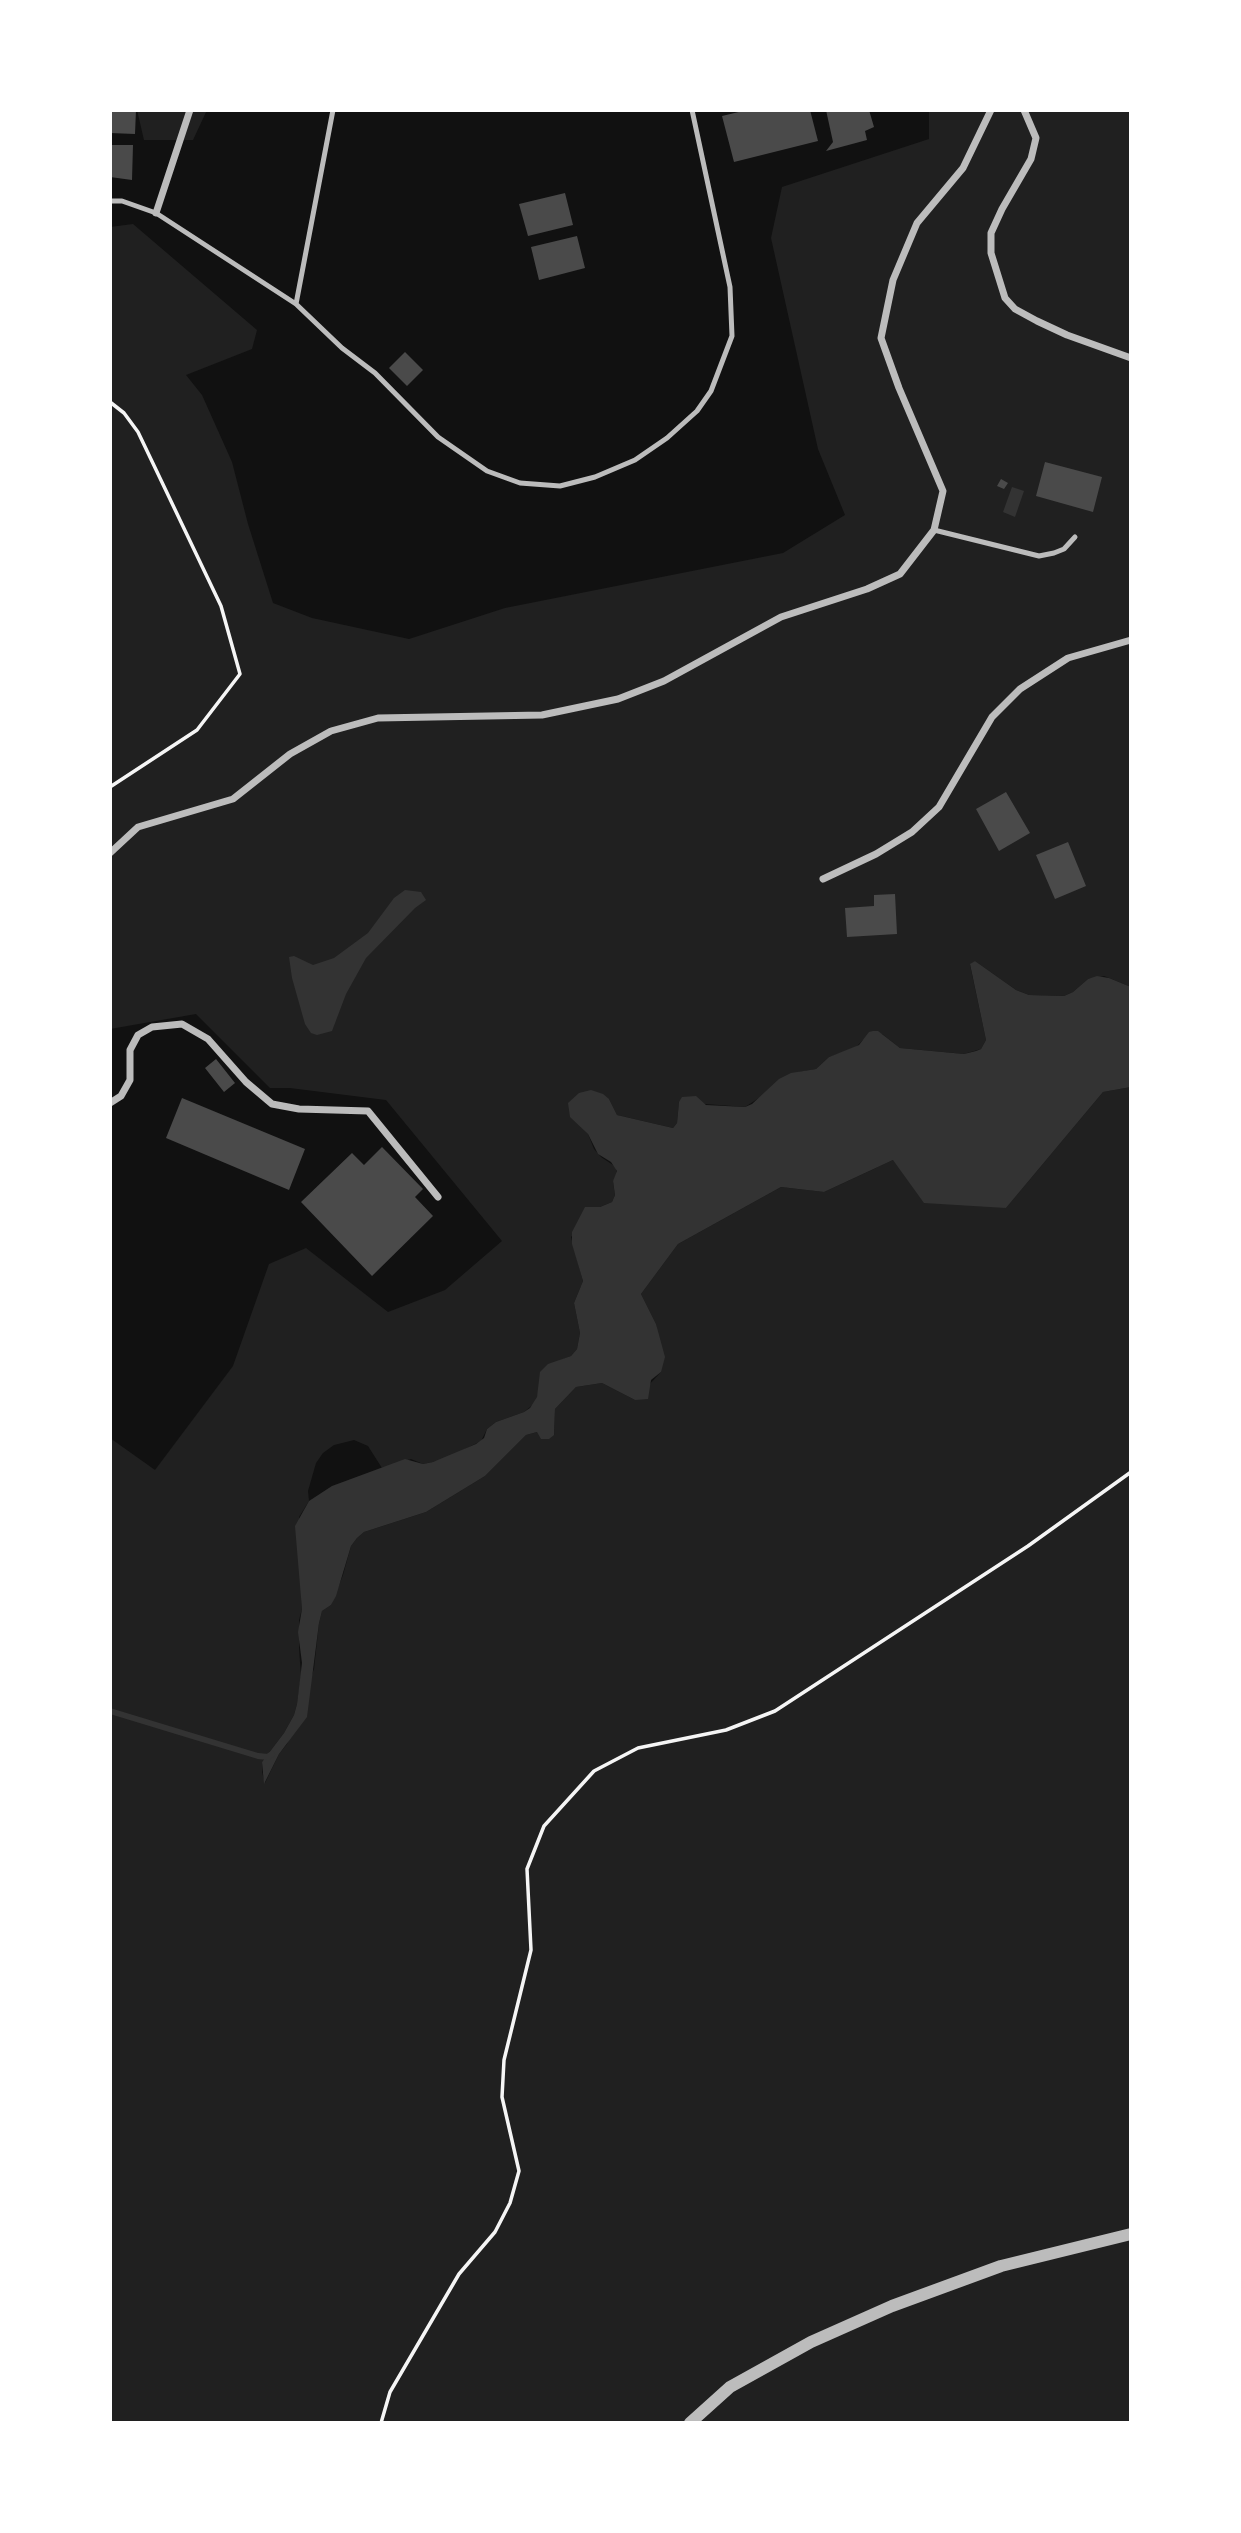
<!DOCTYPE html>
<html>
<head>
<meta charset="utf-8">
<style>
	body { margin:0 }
	#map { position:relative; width:1241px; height:2533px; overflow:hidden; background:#111; font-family:Quicksand,sans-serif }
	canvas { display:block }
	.frame { position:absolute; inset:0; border:112px solid #fff; pointer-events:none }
</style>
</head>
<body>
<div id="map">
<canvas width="1241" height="2533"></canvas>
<div class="frame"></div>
</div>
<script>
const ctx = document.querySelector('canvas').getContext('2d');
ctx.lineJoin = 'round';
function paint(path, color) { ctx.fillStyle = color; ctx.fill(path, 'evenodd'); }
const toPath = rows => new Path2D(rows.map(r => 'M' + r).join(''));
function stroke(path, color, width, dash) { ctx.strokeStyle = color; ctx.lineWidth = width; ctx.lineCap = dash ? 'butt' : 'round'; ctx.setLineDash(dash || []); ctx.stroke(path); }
paint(toPath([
	[137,110,207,110,193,140,144,140],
	[929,110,1131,110,1131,987,1104,976,1088,979,1073,992,1064,996,1029,995,1016,990,975,961,970,965,986,1040,981,1049,964,1054,900,1048,882,1034,863,1040,855,1048,829,1057,816,1069,799,1072,745,1107,679,1102,677,1123,673,1128,617,1115,609,1099,581,1126,588,1134,594,1149,601,1157,616,1167,617,1174,613,1182,615,1195,612,1202,600,1207,571,1237,583,1281,574,1303,580,1333,577,1349,571,1356,561,1360,539,1392,535,1403,524,1412,496,1422,487,1429,481,1441,443,1460,423,1464,411,1459,382,1468,368,1446,354,1440,334,1445,323,1453,316,1463,308,1491,309,1501,299,1517,302,1609,299,1620,299,1648,301,1676,297,1704,294,1715,284,1733,262,1762,262,1772,265,1783,279,1754,287,1744,314,1669,319,1623,322,1611,331,1605,343,1575,351,1546,357,1538,364,1532,426,1512,485,1476,526,1435,537,1432,554,1435,555,1409,576,1387,602,1383,635,1400,661,1372,656,1324,641,1294,678,1244,781,1187,824,1192,893,1160,1006,1208,1103,1092,1131,1087,1131,2423,110,2423,110,1438,155,1470,233,1366,269,1264,306,1248,388,1312,445,1290,502,1241,386,1100,290,1088,270,1088,196,1014,110,1029,110,227,133,224,257,330,252,349,186,375,202,395,232,462,248,524,273,603,312,618,409,639,505,608,783,553,845,515,818,449,771,238,782,187,929,139]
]), '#202020');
paint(toPath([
	[1012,487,1024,491,1015,517,1003,512],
	[405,890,421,892,426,900,415,908,366,958,346,994,332,1031,317,1035,311,1033,305,1024,292,978,289,957,294,956,313,965,334,958,368,933,394,898],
	[975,961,1016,990,1029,995,1064,996,1073,992,1088,979,1097,976,1109,978,1131,987,1131,1087,1103,1092,1006,1208,924,1203,893,1160,824,1192,781,1187,678,1244,641,1294,656,1324,665,1357,661,1372,651,1380,648,1399,635,1400,602,1383,576,1387,555,1409,554,1435,549,1439,541,1439,537,1432,526,1435,485,1476,426,1512,364,1532,357,1538,351,1546,336,1596,331,1605,322,1611,319,1623,307,1717,279,1754,264,1784,262,1762,284,1733,294,1715,297,1704,302,1663,298,1632,302,1609,295,1526,309,1501,332,1486,405,1459,423,1464,433,1462,476,1444,484,1438,487,1429,496,1422,524,1412,530,1408,537,1397,540,1372,548,1364,571,1356,577,1349,580,1333,574,1303,583,1281,572,1244,572,1232,585,1207,600,1207,612,1202,615,1195,613,1181,617,1171,611,1162,598,1154,588,1134,570,1117,568,1103,579,1093,591,1090,603,1094,609,1099,617,1115,673,1128,677,1123,679,1102,682,1097,696,1096,706,1105,745,1107,752,1104,779,1079,791,1073,816,1069,829,1057,859,1045,869,1032,873,1031,878,1031,900,1048,964,1054,976,1051,981,1049,986,1040,970,964]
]), '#333');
stroke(toPath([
	[110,1711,258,1756,268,1757,272,1754]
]), '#333', 6);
paint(toPath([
	[110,110,136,110,135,134,110,133],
	[747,110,810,110,818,141,734,162,722,116],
	[826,110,869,110,874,127,865,131,867,140,826,151,833,142],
	[110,145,133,145,132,180,110,177],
	[565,193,573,225,528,236,519,204],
	[577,236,585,268,539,280,531,247],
	[405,352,423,370,407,386,389,368],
	[1045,462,1102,477,1093,512,1036,496],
	[1001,479,1008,483,1004,489,997,486],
	[1006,792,1030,833,999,851,976,809],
	[1068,842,1086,886,1055,899,1036,855],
	[895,894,897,934,847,937,845,908,874,906,874,895],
	[216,1059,235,1083,224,1092,205,1068],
	[182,1098,305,1149,289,1190,166,1138],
	[382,1147,423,1189,415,1197,433,1216,372,1276,301,1202,352,1153,364,1165]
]), '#4a4a4a');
stroke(toPath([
	[110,402,124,413,138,432,221,606,240,674,197,730,110,787],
	[381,2423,390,2392,459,2274,495,2232,510,2203,519,2171,502,2097,504,2060,531,1950,527,1869,544,1826,594,1771,638,1748,726,1730,775,1711,1028,1546,1131,1472]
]), '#f5f5f5', 3.5);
stroke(toPath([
	[110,201,122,201,156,213,296,304,342,348,375,373,438,437,487,471,520,483,560,486,595,477,635,460,667,438,697,411,711,391,732,336,730,287,692,110],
	[296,304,333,110],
	[934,530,1039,556,1054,553,1064,549,1075,537]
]), '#bcbcbc', 5);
stroke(toPath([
	[1024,110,1036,138,1031,159,1002,209,991,233,991,253,1005,298,1015,309,1037,321,1067,335,1131,358],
	[156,213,190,110],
	[110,853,138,827,233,799,290,754,331,731,378,718,542,715,618,699,664,681,781,617,867,589,900,574,934,530,943,491,899,388,881,338,893,280,917,223,963,168,991,110],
	[823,879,876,854,912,832,939,807,992,717,1020,689,1068,658,1131,640],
	[110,1103,121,1096,130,1080,130,1050,138,1035,152,1027,182,1024,208,1039,246,1082,272,1104,299,1109,368,1111,438,1197]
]), '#bcbcbc', 7);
stroke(toPath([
	[690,2423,730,2387,811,2342,892,2306,1001,2266,1131,2234]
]), '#bcbcbc', 12);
</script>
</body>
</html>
